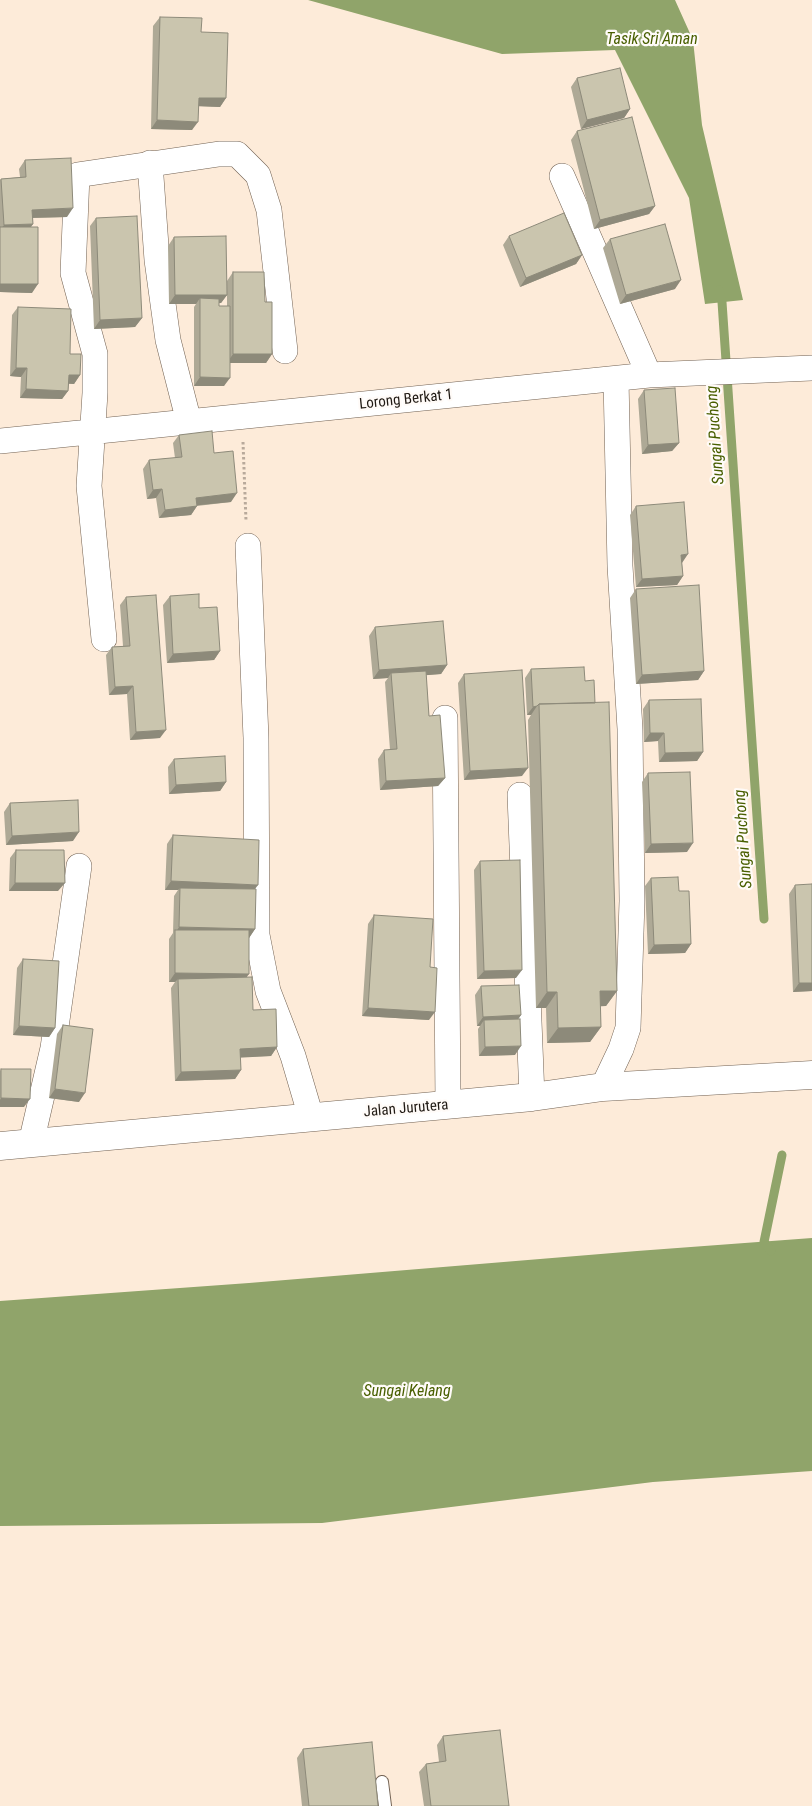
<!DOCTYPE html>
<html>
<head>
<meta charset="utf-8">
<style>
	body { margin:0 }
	canvas { display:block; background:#fdebd9 }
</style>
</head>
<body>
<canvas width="812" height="1806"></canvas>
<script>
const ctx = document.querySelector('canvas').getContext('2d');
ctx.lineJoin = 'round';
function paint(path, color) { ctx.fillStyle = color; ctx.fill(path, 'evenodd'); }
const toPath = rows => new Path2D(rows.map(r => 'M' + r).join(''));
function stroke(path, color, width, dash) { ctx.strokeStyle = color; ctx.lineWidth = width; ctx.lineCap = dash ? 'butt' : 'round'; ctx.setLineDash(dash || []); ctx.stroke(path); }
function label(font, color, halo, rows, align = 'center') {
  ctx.font = font + ' "Roboto Condensed",sans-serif'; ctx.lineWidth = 4.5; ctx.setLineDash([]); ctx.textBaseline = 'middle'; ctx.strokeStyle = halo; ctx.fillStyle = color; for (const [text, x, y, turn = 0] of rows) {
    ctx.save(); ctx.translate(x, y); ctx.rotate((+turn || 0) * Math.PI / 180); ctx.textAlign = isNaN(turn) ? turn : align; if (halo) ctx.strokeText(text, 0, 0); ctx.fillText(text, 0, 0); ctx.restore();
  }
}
paint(toPath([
	[308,0,675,0,693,40,702,125,743,300,705,304,689,198,615,50,502,54],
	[812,1238,812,1471,653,1482,322,1523,0,1526,0,1301,249,1283,637,1251]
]), '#90a46a');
stroke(toPath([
	[719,290,722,302,764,919],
	[771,1251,764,1242,782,1155]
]), '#90a46a', 9);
const lane = toPath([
	[382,1782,385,1806]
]);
const street = toPath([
	[150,163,157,260,168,340,189,422],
	[562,176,649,375],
	[0,441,649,375,812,368],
	[248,546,256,738,257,935,268,991,293,1056,311,1117],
	[104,639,89,486,95,393,95,354,73,273,77,175,219,154,237,154,258,175,269,210,285,351],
	[445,718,448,1105],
	[520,795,532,1097],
	[603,1087,621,1049,628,1028,632,901,630,729,620,566,616,379],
	[31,1143,53,1048,79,866]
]);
const secondary = toPath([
	[0,1146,532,1097,603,1087,812,1075]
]);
stroke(lane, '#726253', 14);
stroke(street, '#726253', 26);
stroke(secondary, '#726253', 29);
stroke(toPath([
	[243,442,246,521]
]), '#b8a99b', 3, [2.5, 2.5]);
stroke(lane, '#fff', 12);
stroke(street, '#fff', 25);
stroke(secondary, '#fff', 28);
paint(toPath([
	[160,17,201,32,226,98,220,107,199,106,192,130,151,129,153,26],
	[577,78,630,109,624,118,581,129,571,87],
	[577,131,655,206,649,214,594,229,571,140],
	[25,160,67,217,33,218,33,224,31,227,32,293,0,292,0,180,1,179,20,177,19,169],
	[96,218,142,318,135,327,94,329,90,226],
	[509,236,582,255,576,264,520,287,503,245],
	[174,237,227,295,221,303,219,303,219,306,227,306,227,281,233,272,265,302,272,354,266,363,230,363,224,386,194,386,194,307,196,304,169,304,168,246],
	[610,239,675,289,620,304,603,248],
	[18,307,70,354,80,375,74,384,69,384,68,391,62,399,20,398,21,377,10,376,12,315],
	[644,390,679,443,672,451,642,454,638,399],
	[179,435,214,453,231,502,197,506,191,515,159,518,156,498,147,499,143,469,149,460,175,458,173,443],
	[636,506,682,563,683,576,677,585,636,587,630,515],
	[636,589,704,671,698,680,636,684,630,598],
	[170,596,199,608,220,651,214,660,167,663,163,605],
	[126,597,160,738,130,740,127,694,109,695,106,655,112,647,123,646,120,605],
	[375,627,447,665,441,674,426,675,429,716,445,778,438,786,380,790,378,759,384,750,390,750,385,682,388,678,373,679,369,636],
	[531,669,617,991,606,1006,600,1006,601,1027,590,1042,547,1043,546,1008,536,1008,528,720,531,715,527,715,525,678],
	[464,674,522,776,464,780,458,683],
	[649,700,703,752,697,761,659,762,658,741,644,742,643,709],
	[174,759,226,782,220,791,169,794,168,767],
	[648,773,687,852,645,853,642,782],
	[10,803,73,841,6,845,4,812],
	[173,835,255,889,255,929,249,938,247,977,253,1010,277,1047,271,1056,240,1057,241,1070,235,1079,175,1081,171,988,175,982,169,982,169,939,173,933,174,896,178,890,165,890,167,844],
	[16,850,58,891,9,891,10,858],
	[480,861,516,978,477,979,474,870],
	[651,878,679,891,691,944,685,953,648,954,645,886],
	[795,885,812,991,793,992,789,894],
	[374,915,430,967,429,1020,362,1016,368,924],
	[23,959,55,1028,49,1037,13,1035,17,968],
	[481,986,521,1015,518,1019,515,1055,479,1056,478,1029,480,1026,477,1026,475,995],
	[63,1025,79,1102,49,1098,57,1034],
	[1,1069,24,1107,0,1107,0,1071],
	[443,1736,509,1806,424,1806,419,1772,426,1764,439,1762,437,1745],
	[303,1749,378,1806,302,1806,297,1758]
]), '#aea996');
paint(toPath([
	[199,98,226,98,220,107,193,106],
	[630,109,624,118,581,129,587,120],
	[157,120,198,122,192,130,151,129],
	[655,206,649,214,594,229,600,220],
	[73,208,67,217,26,218,32,210],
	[33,224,27,232,0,230,4,225],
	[582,255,576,264,520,287,526,278],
	[681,280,675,289,620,304,626,295],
	[0,284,38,284,32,293,0,292],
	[175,295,227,295,221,303,200,304,200,298,196,304,169,304],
	[142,318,135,327,94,329,100,320],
	[233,354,272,354,266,363,227,363],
	[16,368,27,368,21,377,10,376],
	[69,375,80,375,74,384,63,383],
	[200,377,230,378,224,386,194,386],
	[26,389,68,391,62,399,20,398],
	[679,443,672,451,642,454,648,445],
	[162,489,156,498,147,499,153,490],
	[237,493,231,502,190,506,196,498],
	[197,506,191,515,159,518,165,510],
	[688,554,682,563,675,564,681,555],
	[683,576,677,585,636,587,642,579],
	[220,651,214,660,167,663,173,654],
	[447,665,441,674,391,678,391,673,388,678,373,679,379,670],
	[704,671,698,680,636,684,642,675],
	[133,686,127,694,109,695,115,687],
	[537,706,531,715,527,715,533,707],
	[166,730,160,738,130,740,136,732],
	[650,733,664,733,658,741,644,742],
	[703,752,697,761,659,762,665,753],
	[528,768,522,776,464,780,470,771],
	[445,778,438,786,380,790,386,781],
	[226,782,220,791,169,794,176,785],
	[79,832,73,841,6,845,12,836],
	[693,843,687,852,645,853,651,844],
	[171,881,258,885,252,893,180,888,178,890,165,890],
	[15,883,65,883,58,891,9,891],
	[179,927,255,929,249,938,175,934],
	[691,944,685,953,648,954,654,945],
	[522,970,516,978,477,979,484,971],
	[175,973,249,974,243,982,178,979,175,982,169,982],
	[799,983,812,983,812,991,793,992],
	[600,991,617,991,606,1006,589,1007],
	[547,992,557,992,546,1008,536,1008],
	[368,1008,435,1012,429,1020,362,1016],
	[521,1015,515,1024,484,1020,480,1026,477,1026,483,1017],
	[19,1026,55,1028,49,1037,13,1035],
	[601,1027,590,1042,547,1043,558,1028],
	[521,1046,515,1055,479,1056,485,1047],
	[277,1047,271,1056,234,1058,240,1049],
	[241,1070,235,1079,175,1081,181,1072],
	[55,1089,85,1093,79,1102,49,1098],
	[1,1098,30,1099,24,1107,0,1107,0,1100]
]), '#8d8a7a');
const building = toPath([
	[160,17,202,18,201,32,228,33,226,98,199,98,198,122,157,120,160,17],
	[620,68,630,109,587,120,577,78,620,68],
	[632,117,655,206,600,220,577,131,632,117],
	[71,158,73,208,32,210,33,224,4,225,1,179,26,177,25,160,71,158],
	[564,213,582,255,526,278,509,236,564,213],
	[137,216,142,318,100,320,96,218,137,216],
	[665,224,681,280,626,295,610,239,665,224],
	[0,227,38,227,38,284,0,284,0,227],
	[226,236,227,295,175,295,174,237,226,236],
	[233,272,264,272,265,302,272,302,272,354,233,354,233,272],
	[200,298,219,299,219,306,230,306,230,378,200,377,200,298],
	[18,307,71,309,70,354,81,354,80,375,69,375,68,391,26,389,27,368,16,368,18,307],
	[675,388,679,443,648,445,644,390,675,388],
	[212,431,214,453,233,451,237,493,196,498,197,506,165,510,162,489,153,490,149,460,182,457,179,435,212,431],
	[684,502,688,554,681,555,683,576,642,579,636,506,684,502],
	[699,585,704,671,642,675,636,589,699,585],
	[199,594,199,608,217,607,220,651,173,654,170,596,199,594],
	[156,595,166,730,136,732,133,686,115,687,112,647,130,646,126,597,156,595],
	[443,621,447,665,379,670,375,627,443,621],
	[584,667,585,681,594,680,595,703,539,704,537,706,533,707,531,669,584,667],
	[522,670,528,768,470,771,464,674,522,670],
	[426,671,429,716,440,715,445,778,386,781,384,750,397,749,391,673,426,671],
	[701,699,703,752,665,753,664,733,650,733,649,700,701,699],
	[609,702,617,991,600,991,601,1027,558,1028,557,992,547,992,539,704,609,702],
	[225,756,226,782,176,785,174,759,225,756],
	[690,772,693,843,651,844,648,773,690,772],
	[78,800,79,832,12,836,10,803,78,800],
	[173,835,259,840,258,885,171,881,173,835],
	[16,850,64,850,65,883,15,883,16,850],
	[520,860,522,970,484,971,480,861,520,860],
	[678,877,679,891,689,891,691,944,654,945,651,878,678,877],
	[812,884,812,983,799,983,795,885,812,884],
	[180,888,256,889,255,929,179,927,180,888],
	[374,915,433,919,430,967,437,968,435,1012,368,1008,374,915],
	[175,930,249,930,249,974,175,973,175,930],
	[23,959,59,961,55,1028,19,1026,23,959],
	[252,977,253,1010,276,1009,277,1047,240,1049,241,1070,181,1072,178,979,252,977],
	[519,985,521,1015,483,1017,481,986,519,985],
	[520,1019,521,1046,485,1047,484,1020,520,1019],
	[63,1025,93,1029,85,1093,55,1089,63,1025],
	[1,1069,31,1069,30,1099,1,1098,1,1069],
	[500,1730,509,1806,431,1806,426,1764,446,1761,443,1736,500,1730],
	[372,1742,378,1806,309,1806,303,1749,372,1742]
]);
paint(building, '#cac5ae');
stroke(building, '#8d8a7a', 1);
label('15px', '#201a14', '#fffbf8', [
	["Lorong Berkat 1",406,400,-6],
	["Jalan Jurutera",406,1109,-5]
]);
label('italic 16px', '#495f00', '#fffbf8', [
	["Tasik Sri Aman",652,40],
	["Sungai Puchong",716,435,-94],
	["Sungai Puchong",744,839,-94],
	["Sungai Kelang",407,1392]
]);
</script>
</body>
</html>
